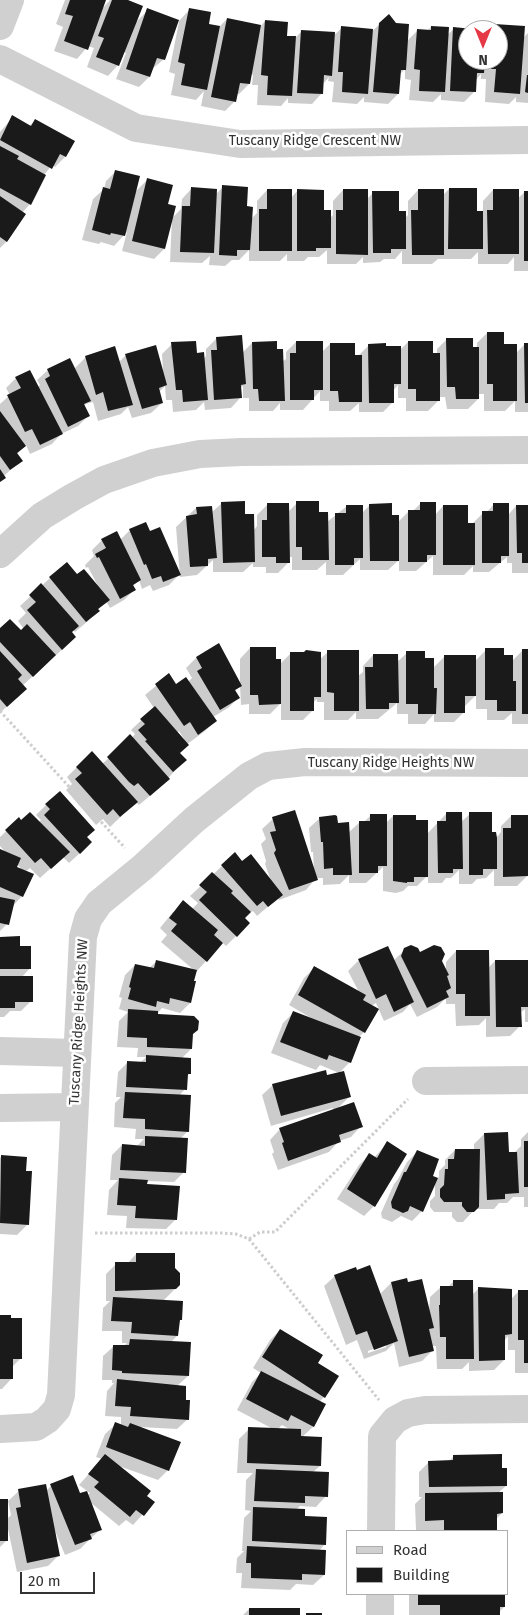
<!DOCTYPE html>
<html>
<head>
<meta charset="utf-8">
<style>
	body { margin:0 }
	#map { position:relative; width:528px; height:1615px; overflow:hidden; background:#fff; font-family:"Fira Sans",sans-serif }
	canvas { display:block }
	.legend { position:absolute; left:346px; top:1530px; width:162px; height:65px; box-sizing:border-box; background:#fff; border:1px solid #adadad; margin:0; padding:6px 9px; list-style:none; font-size:15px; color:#333 }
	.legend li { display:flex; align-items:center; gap:10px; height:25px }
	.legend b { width:25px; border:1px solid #adadad }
	.north { position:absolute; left:458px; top:20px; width:50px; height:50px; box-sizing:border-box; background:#fff; border:1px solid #adadad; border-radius:50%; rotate:180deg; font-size:14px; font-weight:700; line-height:20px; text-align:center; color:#333 }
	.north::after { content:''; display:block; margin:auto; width:18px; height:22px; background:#e63946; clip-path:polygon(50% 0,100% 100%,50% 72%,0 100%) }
	.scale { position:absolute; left:20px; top:1572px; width:75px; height:22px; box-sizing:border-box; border:2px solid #333; border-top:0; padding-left:6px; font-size:15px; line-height:18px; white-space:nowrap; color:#333; -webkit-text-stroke:4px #fff; paint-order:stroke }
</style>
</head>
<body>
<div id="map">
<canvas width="528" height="1615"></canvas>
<ul class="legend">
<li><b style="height:6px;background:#d0d0d0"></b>Road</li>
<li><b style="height:14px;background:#1a1a1a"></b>Building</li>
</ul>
<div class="north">N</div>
<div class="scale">20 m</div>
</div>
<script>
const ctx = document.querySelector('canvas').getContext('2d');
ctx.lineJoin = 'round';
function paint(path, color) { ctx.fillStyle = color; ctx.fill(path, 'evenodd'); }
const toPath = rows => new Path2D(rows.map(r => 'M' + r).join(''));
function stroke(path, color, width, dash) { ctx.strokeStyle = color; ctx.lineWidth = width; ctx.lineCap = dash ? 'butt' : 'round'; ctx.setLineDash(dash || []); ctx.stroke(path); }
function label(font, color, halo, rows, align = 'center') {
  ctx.font = font + ' "Fira Sans",sans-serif'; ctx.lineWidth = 5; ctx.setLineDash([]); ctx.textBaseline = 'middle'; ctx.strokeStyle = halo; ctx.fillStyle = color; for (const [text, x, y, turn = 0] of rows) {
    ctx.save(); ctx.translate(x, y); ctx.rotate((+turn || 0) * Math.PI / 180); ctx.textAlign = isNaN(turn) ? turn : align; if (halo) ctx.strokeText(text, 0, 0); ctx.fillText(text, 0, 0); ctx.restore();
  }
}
paint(toPath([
	[65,0,105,0,102,9,110,0,124,0,135,23,148,10,179,21,190,9,207,25,219,27,227,19,261,26,265,21,286,37,296,37,302,31,333,36,342,28,371,32,380,24,407,41,417,31,427,31,431,27,447,35,454,29,471,30,468,30,468,60,498,60,498,30,490,30,494,26,523,38,528,33,528,103,516,102,516,97,509,104,485,102,486,79,481,79,481,74,475,81,475,91,464,102,441,100,441,94,433,102,409,100,411,80,405,79,405,69,399,75,398,94,388,104,364,102,364,97,357,104,332,102,334,82,328,81,329,77,323,84,322,93,312,104,288,103,288,98,281,106,257,105,258,85,252,85,253,75,251,74,249,84,239,94,237,94,235,101,225,111,201,106,204,91,196,100,171,95,175,74,169,72,179,22,178,21,163,60,152,69,149,77,139,87,116,79,126,53,124,52,118,65,108,76,87,67,94,48,88,46,77,59,54,51,63,27,56,24],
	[13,117,29,126,35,121,73,142,65,157,55,167,52,165,44,175,30,204,22,213,7,241,0,248,0,132],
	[116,171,135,192,148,179,164,249,154,259,122,251,127,232,114,246,101,242,99,244,82,240,93,199,104,189,106,181],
	[223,187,246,207,251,219,257,213,257,201,267,190,291,198,298,190,330,218,333,215,333,201,343,190,367,199,373,193,405,218,408,215,408,201,418,190,442,196,449,189,476,213,483,213,483,201,493,190,517,199,525,192,528,192,528,271,514,271,514,257,508,264,478,264,478,252,471,259,438,259,432,264,402,264,402,251,395,259,384,259,380,262,363,263,363,257,356,264,327,264,327,250,319,257,308,257,304,261,287,261,287,254,280,261,249,261,249,250,239,260,232,260,225,266,209,265,210,256,202,263,170,262,172,218,181,209,182,199,192,188,216,194],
	[487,333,515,354,525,344,528,344,528,412,515,412,515,401,505,411,484,411,484,394,478,394,478,399,468,409,447,409,445,397,438,397,438,401,428,411,406,411,406,398,398,398,398,385,393,391,393,402,383,412,359,412,359,403,350,411,329,411,329,401,320,401,320,391,303,410,280,410,280,403,273,411,249,411,249,398,243,398,243,386,240,388,241,397,231,408,205,410,204,402,196,410,173,412,172,400,166,400,165,386,159,392,162,403,151,413,132,418,128,407,121,414,98,421,93,402,86,404,84,406,88,416,78,426,61,434,52,444,30,454,26,445,17,454,21,460,4,476,5,478,0,482,0,404,10,395,6,388,16,378,38,387,40,385,37,380,48,370,74,369,86,357,119,362,126,355,163,370,162,354,172,344,203,360,206,356,206,349,216,339,241,337,242,353,252,343,276,350,282,362,286,359,286,352,296,342,321,353,330,344,354,357,359,355,369,345,399,351,408,342,432,355,437,355,437,349,447,339,472,348,477,348,477,343],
	[222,503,244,515,253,531,257,526,257,515,268,504,288,512,297,503,318,513,327,522,347,506,362,513,370,505,398,522,409,511,413,511,421,503,435,515,443,506,467,524,472,524,483,513,486,513,494,504,508,515,516,506,528,506,528,573,512,573,512,563,507,563,507,557,489,572,473,572,473,566,464,575,433,575,433,556,416,571,399,571,399,560,388,570,360,570,360,559,343,575,326,575,326,562,317,570,292,570,292,557,288,557,288,563,278,573,266,573,266,567,253,567,253,563,243,572,213,572,213,560,197,575,180,577,176,527,196,508,211,513],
	[130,530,149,533,179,575,169,585,153,591,150,585,142,589,139,580,132,587,134,590,124,600,110,608,106,601,88,621,75,632,73,630,71,632,65,647,22,686,25,689,0,713,0,629,21,632,24,629,18,621,26,613,20,606,50,578,77,576,98,586,88,567,86,568,85,565,94,556,92,550,102,540,120,540],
	[218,645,240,685,240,659,250,648,280,664,291,653,319,660,328,652,358,676,363,672,363,666,373,655,397,662,407,653,424,659,433,668,445,656,475,661,486,650,511,662,523,650,528,650,528,724,512,724,512,713,504,720,487,720,487,709,476,709,476,695,465,706,464,712,454,722,434,722,434,714,425,724,408,724,408,714,397,714,397,703,378,719,356,719,356,712,348,720,324,720,324,702,317,702,317,699,313,703,313,710,303,720,281,720,281,703,270,714,249,714,249,704,241,705,240,686,235,691,238,698,228,708,213,717,215,721,205,731,186,745,179,753,185,760,158,789,139,805,136,802,110,827,103,819,96,825,66,790,72,784,67,777,77,767,102,764,132,738,135,734,131,730,154,708,145,695,169,675,176,686,188,682,192,678,186,668,196,658],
	[179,731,184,739,183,740,177,733],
	[46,805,86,838,80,853,69,863,63,857,40,878,30,868,25,872,22,896,12,907,7,924,0,931,0,850,6,853,0,846,0,837,19,819,21,821,38,823,41,820,36,815],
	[17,864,23,871,15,867],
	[446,814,461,822,470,814,496,838,501,832,501,826,511,816,528,816,527,876,517,886,494,886,494,870,486,878,477,879,472,884,459,884,459,870,451,878,446,878,442,883,428,883,428,875,417,886,408,886,403,891,396,893,383,891,383,867,366,883,349,883,349,875,340,884,323,885,323,878,316,878,306,890,279,900,278,898,257,916,253,911,246,915,236,936,226,946,222,942,206,961,196,972,195,971,190,1003,180,1013,162,1008,156,1015,192,1035,191,1049,181,1059,189,1074,186,1077,185,1089,179,1096,188,1131,180,1139,184,1172,174,1182,146,1181,146,1185,176,1219,166,1229,126,1228,127,1216,107,1215,109,1190,118,1180,110,1180,112,1155,122,1145,137,1146,144,1139,135,1139,136,1129,114,1127,115,1103,121,1097,116,1097,118,1072,128,1062,140,1063,146,1057,137,1057,138,1048,117,1047,119,1021,128,1012,119,1009,122,998,119,997,125,975,135,965,149,968,157,961,195,971,161,942,167,935,160,928,173,912,192,909,198,903,190,896,222,866,242,863,271,881,265,864,266,861,261,844,266,839,262,829,273,819,314,870,313,852,311,852,309,828,320,818,337,824,348,833,360,822,364,822,371,815,385,824,393,816,415,821,427,834],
	[0,938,19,948,30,968,22,977,31,1001,21,1011,10,1011,4,1017,0,1017],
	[387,947,394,960,405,950,441,961,446,973,446,962,456,951,488,968,495,961,528,978,528,1022,525,1022,525,1009,520,1013,520,1026,510,1036,486,1037,486,1018,479,1025,456,1026,455,1004,446,1004,446,998,437,1007,417,1017,410,1004,403,1012,384,1021,376,1003,371,1006,364,1032,359,1037,349,1063,339,1073,320,1065,316,1070,271,1053,283,1023,293,1013,310,1019,311,1018,289,1005,304,978,314,968,359,992,348,971,359,960],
	[327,1077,350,1096,337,1109,361,1126,351,1137,339,1141,329,1152,278,1170,272,1154,274,1152,270,1140,280,1129,333,1110,333,1108,271,1126,262,1095,273,1085],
	[528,1132,528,1207,524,1207,524,1197,513,1197,507,1203,499,1203,494,1209,477,1209,477,1207,463,1222,457,1222,452,1217,452,1212,434,1212,430,1207,430,1201,435,1196,435,1182,422,1211,412,1221,401,1216,392,1222,382,1218,381,1213,394,1184,398,1179,407,1162,417,1152,432,1177,436,1179,439,1177,439,1171,445,1165,445,1160,455,1150,474,1150,474,1144,484,1134,508,1154,514,1153,521,1146,521,1139],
	[387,1143,374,1206,364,1216,337,1199,359,1165,369,1155,374,1158],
	[2,1156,25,1172,27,1225,17,1235,0,1234,0,1158],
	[136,1254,174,1269,179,1285,163,1301,181,1319,178,1322,177,1336,171,1342,188,1376,177,1386,184,1401,188,1419,177,1429,140,1427,168,1470,158,1480,119,1466,145,1496,153,1503,133,1525,126,1520,119,1526,90,1502,101,1529,90,1539,80,1549,65,1555,55,1531,59,1555,48,1566,17,1572,8,1529,7,1540,0,1547,0,1501,7,1519,11,1515,8,1501,19,1491,46,1491,51,1486,87,1496,90,1493,79,1485,102,1459,96,1457,105,1434,116,1424,121,1426,121,1417,105,1416,107,1391,114,1383,112,1383,112,1380,102,1380,103,1356,114,1346,124,1346,127,1343,122,1343,122,1331,102,1331,103,1308,110,1301,106,1301,106,1274,116,1264,127,1264],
	[335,1276,379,1295,391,1283,407,1284,429,1313,430,1297,441,1287,448,1287,453,1282,472,1295,479,1288,511,1299,519,1291,528,1291,528,1373,515,1373,515,1350,508,1350,508,1336,504,1341,504,1360,494,1370,469,1371,469,1362,462,1369,437,1369,436,1346,432,1346,433,1350,422,1361,399,1367,394,1343,386,1351,364,1359,357,1340,346,1345,324,1286],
	[386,1344,386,1347,368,1353,368,1351],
	[0,1317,21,1358,12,1367,12,1378,2,1389,0,1389],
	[280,1330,316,1363,324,1397,319,1402,324,1405,313,1427,302,1437,320,1466,313,1472,326,1496,316,1507,300,1506,296,1510,325,1544,319,1551,324,1575,313,1585,296,1584,290,1590,241,1588,242,1573,236,1573,237,1558,244,1551,242,1551,244,1518,251,1511,245,1510,246,1480,253,1473,237,1473,239,1439,249,1429,275,1430,237,1410,252,1382,261,1373,253,1368,270,1340],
	[282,1425,291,1430,277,1430],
	[454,1456,501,1469,506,1486,498,1493,502,1513,496,1519,496,1529,494,1531,416,1530,415,1504,422,1497,419,1497,419,1472,429,1462,448,1462],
	[409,1594,504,1594,504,1607,499,1612,499,1615,409,1615],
	[249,1609,298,1615,321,1615,243,1615]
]), '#0003');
paint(toPath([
	[70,0,106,0,88,50,64,41,73,16,65,14],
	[112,0,128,0,143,6,119,66,96,57,104,38,98,36],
	[147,8,179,20,165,60,157,58,150,77,126,69],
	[189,8,211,12,209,24,220,26,207,90,181,85,185,64,178,62],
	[389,14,396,23,409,24,406,70,401,70,399,94,373,92,379,23],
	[227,18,261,25,250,84,240,83,236,102,211,97],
	[265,20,288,22,287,36,296,36,292,96,267,95,268,76,261,75],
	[494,24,525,26,520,94,494,92,496,69,491,69,491,60,498,60,498,30,493,30],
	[341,26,373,29,368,94,342,92,343,72,338,72],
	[431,26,449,27,445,92,419,91,420,70,414,69,417,29,431,30],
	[453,27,473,29,473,30,468,30,468,60,485,60,484,73,477,73,476,92,450,91],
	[301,30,335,32,332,76,324,75,323,94,297,93],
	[527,75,528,75,528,93,525,92],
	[12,115,31,126,35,119,75,141,66,157,60,154,52,169,0,140],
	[0,146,19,156,17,159,46,175,31,205,0,188],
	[115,170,140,176,125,236,111,233,110,235,92,230,103,187,110,189],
	[147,178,173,185,168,204,176,206,165,249,132,241],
	[222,185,248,187,247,206,253,207,250,250,237,250,237,256,219,255],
	[191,187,217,189,214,253,180,252,182,206,190,206],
	[449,188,477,188,477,211,483,211,483,249,448,249],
	[267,189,292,189,292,251,259,251,259,209,267,209],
	[297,189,324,190,324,210,331,210,331,248,316,248,316,251,297,251],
	[343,189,368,189,368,255,336,254,336,210,343,210],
	[418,189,444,189,444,255,412,255,411,210,418,210],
	[493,189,519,189,519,254,488,254,487,210,493,210],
	[372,191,399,191,399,211,406,211,406,249,391,249,391,253,373,253],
	[524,191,528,191,528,261,524,261],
	[0,196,26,214,7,242,0,237],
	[487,332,504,332,504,344,517,344,517,401,493,401,493,384,487,384],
	[242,335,246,384,241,385,242,398,214,400,211,350,217,350,216,337],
	[446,338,473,338,473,347,479,347,479,399,456,399,455,387,447,387],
	[196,341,197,353,204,352,208,400,183,402,182,390,176,390,171,342],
	[277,341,277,349,283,349,285,401,259,401,258,389,253,389,252,342],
	[296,341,323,341,323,390,314,390,314,400,290,400,290,353,296,353],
	[408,341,433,341,433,353,440,353,440,401,416,401,416,389,408,389],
	[330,343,355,343,355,355,362,355,362,402,339,402,338,391,330,391],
	[386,343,386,346,401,346,401,384,394,384,394,403,369,403,368,344],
	[524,343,528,343,528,403,525,403],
	[156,345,167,385,159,388,163,403,142,409,125,354],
	[115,346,133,405,108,411,103,392,96,395,85,356],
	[70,358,91,401,84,404,90,416,68,427,45,379,50,376,47,369],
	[30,370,63,434,40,445,32,429,25,432,7,395,21,388,15,377],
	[0,411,26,446,17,453,23,461,10,470,0,456],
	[0,469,6,478,0,482],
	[245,501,245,514,254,514,255,562,223,563,221,502],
	[296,501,319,501,319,512,328,512,329,560,302,560,302,547,296,547],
	[420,502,436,502,436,555,427,555,427,562,408,562,408,510,420,510],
	[267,503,289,503,290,563,276,563,276,557,262,557,262,520,267,520],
	[392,503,392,515,399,515,399,561,370,561,369,504],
	[493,503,509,503,509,556,501,556,501,563,482,563,482,511,493,511],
	[346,505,363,505,363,558,354,558,354,565,335,565,335,513,346,513],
	[443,505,468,505,468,523,475,523,475,565,443,565],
	[516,505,528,505,528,563,522,563,522,553,517,553],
	[212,506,217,558,208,559,208,566,190,567,186,516,197,514,196,507],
	[146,522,150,531,160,527,181,575,163,582,161,576,152,579,146,564,144,565,129,529],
	[117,531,141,580,133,585,136,590,120,599,99,557,97,558,95,554,106,548,101,539],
	[67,562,77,574,84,569,110,600,98,609,100,611,86,622,49,577],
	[41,583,79,626,72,632,76,637,62,650,27,610,36,602,29,595],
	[10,619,21,630,27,624,56,655,33,677,0,642,0,628],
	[219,643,242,686,235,690,240,698,220,710,197,671,202,668,196,657],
	[250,647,276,647,276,659,281,659,281,704,259,705,258,695,250,695],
	[485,648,504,648,504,655,513,655,513,681,516,681,516,711,497,711,497,700,485,700],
	[522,649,528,649,528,714,522,714],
	[306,650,321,652,321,697,314,697,314,711,290,711,290,652,304,652],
	[327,650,359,650,359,711,334,711,334,693,327,692],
	[0,651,22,675,18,679,27,689,7,707,0,699],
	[406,651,425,651,425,658,434,658,434,688,437,688,436,714,418,714,418,704,406,704],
	[373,654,398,654,399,703,389,703,389,709,366,709,365,667,373,667],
	[444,655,476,655,476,696,465,696,465,713,444,713],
	[169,673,176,684,186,677,217,721,198,735,190,722,184,726,155,684],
	[155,706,189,745,180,753,187,760,173,772,145,741,147,740,138,730,145,724,140,719],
	[130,734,170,779,150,796,138,783,134,786,129,782,107,757],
	[92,751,138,802,120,817,113,809,107,815,75,779,82,773,76,767],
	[60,791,95,830,87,837,92,842,80,854,44,815,50,809,45,804],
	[295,810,318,880,289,890,274,853,276,850,270,832,276,831,272,817],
	[30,812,70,852,51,869,41,858,35,863,5,830,19,817,21,820],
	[446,812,462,812,463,869,453,869,453,873,438,873,437,821,446,821],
	[469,812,492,812,492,832,496,832,497,838,497,869,483,869,483,875,469,875],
	[370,814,387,814,387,866,378,866,378,873,359,873,359,821,370,821],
	[335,815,337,816,338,823,349,822,352,875,333,875,333,868,324,869,323,842,321,842,319,817],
	[393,815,416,815,416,820,428,820,428,877,414,877,414,882,407,882,407,883,393,881],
	[511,815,528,815,528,876,503,877,503,828,511,828],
	[0,849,21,858,17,867,34,874,23,897,0,887],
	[235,852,242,861,251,854,283,895,268,907,263,901,257,906,221,865],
	[212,872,233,891,231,893,251,912,245,918,250,923,237,937,199,900,207,892,199,885],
	[0,897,15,900,9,925,0,923],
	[183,900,218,930,214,935,223,943,207,962,171,931,177,924,169,918],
	[20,936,20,946,31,946,31,969,0,969,0,937],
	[411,945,418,948,420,952,434,945,441,947,445,954,442,961,449,975,447,976,451,988,446,991,449,997,427,1008,401,956,404,948],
	[388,946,414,1002,394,1012,386,994,376,999,358,959],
	[456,950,489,950,490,1016,465,1016,465,994,456,994],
	[156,960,197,970,194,981,196,981,191,1003,170,998,169,1004,157,1001,156,1007,128,999,131,988,129,987,135,964,154,968],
	[495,960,528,960,528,1007,521,1007,522,1027,496,1027],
	[314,966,366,995,363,1000,379,1009,365,1033,298,995],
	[0,976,33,976,33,1002,15,1002,15,1008,0,1008],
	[128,1009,158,1011,158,1014,194,1016,199,1021,198,1030,193,1034,192,1049,147,1047,147,1038,127,1037],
	[293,1011,361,1037,351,1063,329,1055,327,1060,280,1042],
	[146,1055,191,1058,191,1074,188,1074,187,1090,126,1087,127,1061,146,1062],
	[326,1070,327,1075,344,1071,351,1097,281,1116,272,1084],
	[125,1092,191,1095,189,1132,145,1129,145,1119,123,1118],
	[354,1102,363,1127,339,1135,341,1142,288,1161,282,1143,284,1142,279,1128],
	[508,1132,509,1152,517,1152,519,1193,505,1194,505,1199,487,1200,484,1133],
	[145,1136,188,1138,186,1173,120,1170,122,1144,145,1146],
	[387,1141,407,1154,375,1207,347,1189,369,1153,377,1158],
	[524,1141,528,1141,528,1187,524,1187],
	[455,1149,480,1149,479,1207,474,1212,467,1212,462,1206,462,1202,444,1202,440,1197,440,1189,444,1185,445,1169,448,1169,448,1159,454,1159],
	[417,1150,439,1159,433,1176,438,1178,423,1212,410,1206,408,1211,403,1213,392,1208,391,1202,404,1172,406,1172],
	[1,1155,27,1157,26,1171,32,1171,29,1225,0,1223],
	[119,1178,148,1180,147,1184,180,1186,177,1220,135,1218,136,1206,117,1205],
	[136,1253,175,1253,175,1268,180,1273,180,1285,176,1289,115,1291,115,1262,136,1262],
	[370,1265,398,1341,374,1350,367,1331,356,1335,334,1275,356,1267,357,1270],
	[407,1278,408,1282,422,1279,434,1328,429,1329,434,1351,409,1357,391,1282],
	[453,1280,473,1280,474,1359,446,1359,446,1337,440,1337,439,1305,440,1305,440,1286,453,1286],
	[478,1287,512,1289,512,1334,505,1335,505,1360,479,1361],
	[518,1290,528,1290,528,1363,524,1363,524,1340,518,1340],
	[113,1297,183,1301,182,1320,180,1320,178,1336,131,1333,132,1322,111,1321],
	[0,1315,11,1315,11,1318,22,1318,22,1359,13,1359,13,1379,0,1379],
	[280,1329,323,1355,318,1363,339,1376,325,1398,262,1357],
	[130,1339,191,1342,189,1376,122,1373,122,1371,112,1370,113,1345,129,1345],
	[261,1371,326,1404,314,1427,291,1415,288,1421,246,1399],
	[117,1379,186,1386,186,1400,190,1400,189,1420,130,1416,131,1407,115,1406],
	[115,1422,128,1427,130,1423,181,1442,169,1471,106,1447],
	[248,1427,301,1429,301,1436,322,1437,321,1466,247,1463],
	[105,1454,151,1491,147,1496,155,1502,144,1516,136,1510,130,1517,94,1487,99,1482,88,1474],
	[502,1454,502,1468,507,1468,507,1486,429,1487,428,1461,453,1460,453,1455],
	[256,1469,329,1472,328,1497,305,1496,305,1503,254,1501],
	[73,1475,80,1493,87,1491,102,1530,90,1534,92,1539,75,1545,50,1484],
	[46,1484,60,1556,27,1563,16,1508,21,1507,18,1489],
	[503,1492,503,1513,497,1514,497,1530,444,1530,444,1520,425,1521,425,1493],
	[0,1499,8,1499,8,1541,0,1541],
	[253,1507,305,1509,305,1516,327,1517,326,1545,252,1541],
	[247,1546,326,1550,325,1575,302,1574,302,1580,251,1578,251,1563,246,1563],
	[418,1594,505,1594,505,1607,500,1607,500,1615,440,1615,440,1605,418,1605],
	[249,1608,300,1608,300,1615,249,1615],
	[306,1613,322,1613,322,1615,306,1615]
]), '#1a1a1a');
stroke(toPath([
	[0,711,125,848],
	[95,1233,221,1233,236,1234,249,1239,260,1232,275,1232,408,1099],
	[249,1239,379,1400]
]), '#cdcdcd', 3, [2.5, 2.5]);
stroke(toPath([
	[0,26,10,0],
	[0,59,136,128,240,144,528,140],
	[0,554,42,516,73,497,104,480,153,463,200,454,241,452,528,450],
	[0,1051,76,1053],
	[426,1081,528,1080],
	[0,1108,74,1107],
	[0,1429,36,1427,47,1420,57,1409,61,1395,83,937,88,919,99,903,143,867,194,820,249,776,268,766,305,762,528,763],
	[381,1531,382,1436,395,1420,408,1413,425,1410,528,1409],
	[380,1615,380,1594]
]), '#d0d0d0', 28);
label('14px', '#333', '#fff', [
	["Tuscany Ridge Crescent NW",315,141],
	["Tuscany Ridge Heights NW",391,763],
	["Tuscany Ridge Heights NW",79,1022,-87]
]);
</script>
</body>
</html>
